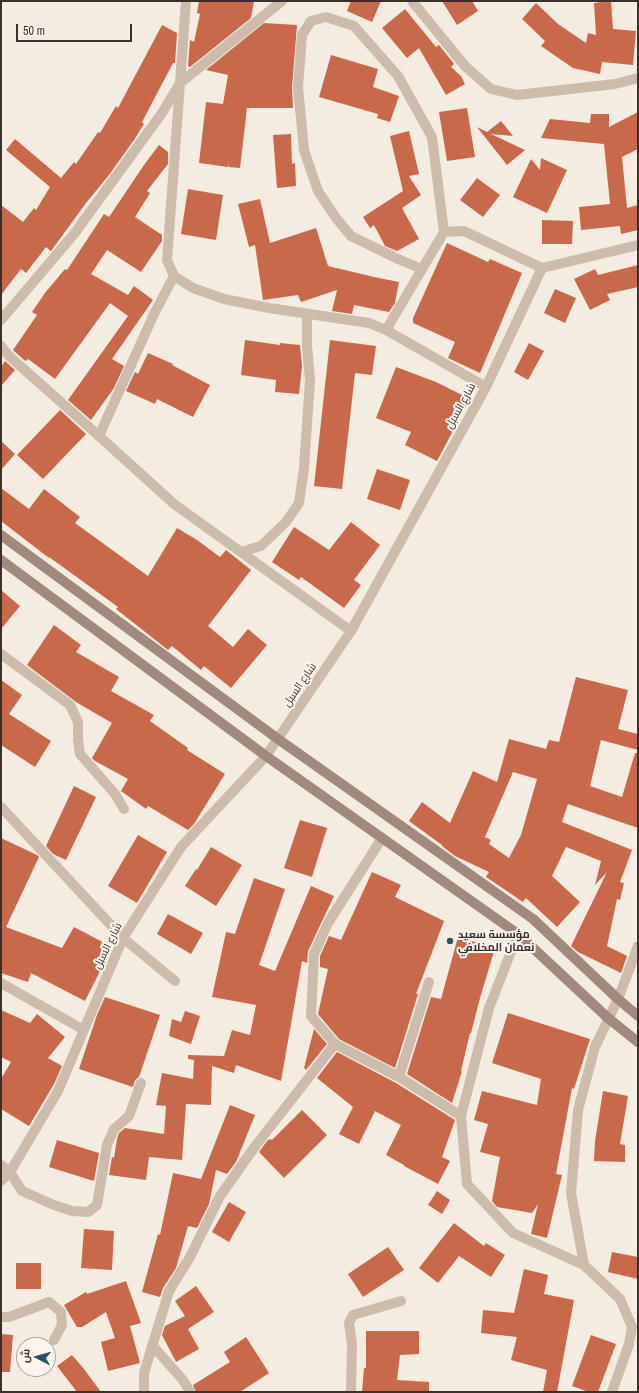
<!DOCTYPE html>
<html>
<head>
<meta charset="utf-8">
<style>
	body { margin:0 }
	#map { position:relative; width:639px; height:1393px; overflow:hidden; background:#f4ebe1; font-family:"Archivo Narrow",Cairo,sans-serif }
	canvas { display:block }
	.frame { position:absolute; inset:0; border:2px solid #3b302b; pointer-events:none }
	.north { position:absolute; left:16px; top:1337px; width:40px; height:40px; box-sizing:border-box; background:#fbf5ee; border:1px solid #aea6a0; border-radius:50%; rotate:276deg; font-size:11px; font-weight:700; line-height:16px; text-align:center; color:#3b302b }
	.north::after { content:''; display:block; margin:auto; width:14px; height:18px; background:#1f5a5e; clip-path:polygon(50% 0,100% 100%,50% 72%,0 100%) }
	.scale { position:absolute; left:16px; top:24px; width:116px; height:18px; box-sizing:border-box; border:2px solid #3b302b; border-top:0; padding-left:5px; font-size:12px; line-height:14px; white-space:nowrap; color:#3b302b; -webkit-text-stroke:3px #fbf5ee; paint-order:stroke }
</style>
</head>
<body>
<div id="map">
<canvas width="639" height="1393"></canvas>
<div class="frame"></div>
<div class="north">ش</div>
<div class="scale">50 m</div>
</div>
<script>
const ctx = document.querySelector('canvas').getContext('2d');
ctx.lineJoin = 'round';
function paint(path, color) { ctx.fillStyle = color; ctx.fill(path, 'evenodd'); }
const toPath = rows => new Path2D(rows.map(r => 'M' + r).join(''));
function stroke(path, color, width, dash) { ctx.strokeStyle = color; ctx.lineWidth = width; ctx.lineCap = dash ? 'butt' : 'round'; ctx.setLineDash(dash || []); ctx.stroke(path); }
function label(font, color, halo, rows, align = 'center') {
  ctx.font = font + ' "Archivo Narrow",Cairo,sans-serif'; ctx.lineWidth = 4; ctx.setLineDash([]); ctx.textBaseline = 'middle'; ctx.strokeStyle = halo; ctx.fillStyle = color; for (const [text, x, y, turn = 0] of rows) {
    ctx.save(); ctx.translate(x, y); ctx.rotate((+turn || 0) * Math.PI / 180); ctx.textAlign = isNaN(turn) ? turn : align; if (halo) ctx.strokeText(text, 0, 0); ctx.fillText(text, 0, 0); ctx.restore();
  }
}
paint(toPath([
	[199,1,254,1,251,18,190,67,188,66,190,40,194,42,200,14,197,13],
	[351,1,381,1,372,22,347,11],
	[442,1,472,1,478,11,457,25],
	[611,1,613,29,636,31,633,65,602,62,600,74,573,68,541,46,545,41,522,19,536,3,558,24,586,43,588,33,596,35,594,3],
	[405,9,436,47,439,45,451,60,454,64,451,67,461,76,465,84,446,95,419,48,407,58,382,28],
	[264,23,297,25,292,87,293,108,247,108,240,168,229,167,228,164,228,167,199,163,206,102,223,104,228,75,206,70],
	[162,25,177,33,175,63,173,63,142,122,144,124,134,140,109,175,86,203,51,251,46,247,26,273,21,269,1,295,1,205,23,222,34,208,36,210,50,187,6,150,15,139,61,178,74,162,76,164,98,132,100,133,116,106,118,108],
	[331,55,378,69,373,87,399,96,390,122,377,118,378,114,319,97],
	[467,108,475,157,447,161,439,112],
	[638,112,638,149,622,157,627,208,638,205,638,230,621,234,620,226,581,230,579,207,610,204,604,144,541,138,550,119,590,123,591,114,609,114,609,127],
	[501,121,513,136,491,134,525,150,507,165,477,127,487,132],
	[409,131,419,174,409,176,421,195,402,208,419,239,397,251,385,246,374,225,370,228,363,217,403,191,390,136],
	[291,134,292,164,295,163,296,186,277,188,273,135],
	[159,145,168,152,168,164,147,191,150,193,135,217,162,235,162,241,141,272,107,250,91,274,128,295,134,286,153,300,112,359,124,366,114,388,91,420,68,400,128,316,110,303,55,379,28,359,26,361,24,360,13,350,37,315,32,312,45,293,65,269,67,270,104,214,109,217,144,165],
	[541,158,567,170,547,213,513,197,531,159,540,170],
	[477,178,500,195,483,217,460,200],
	[188,189,223,195,216,240,181,234],
	[260,199,270,243,316,228,328,266,374,277,399,282,395,303,389,312,354,305,352,314,332,311,337,290,301,302,298,295,263,300,255,245,249,247,238,204],
	[542,220,573,221,572,244,542,244],
	[447,243,488,262,490,259,522,273,480,373,448,358,455,342,413,323,413,318],
	[638,265,638,287,607,294,610,300,590,310,574,279,595,269,598,275],
	[555,289,576,298,565,323,544,313],
	[245,340,280,345,280,343,300,345,302,366,299,394,275,392,276,380,241,375],
	[330,340,376,346,372,375,355,373,342,489,314,486],
	[529,343,544,351,528,380,514,372],
	[148,353,173,364,172,365,210,385,193,417,157,399,155,404,126,391,135,372,138,374],
	[5,361,15,370,1,386,1,367],
	[396,367,436,382,470,399,437,461,405,445,411,432,376,418],
	[60,410,86,434,43,479,17,455],
	[1,441,15,454,1,470],
	[377,469,410,480,400,510,367,499],
	[1,488,29,509,44,489,80,517,75,523,148,576,177,528,197,540,220,557,226,550,251,570,208,626,233,647,248,629,267,645,231,688,204,666,201,670,172,646,168,650,116,609,118,607,49,557,49,558,1,521],
	[351,522,380,545,354,580,361,585,344,608,301,577,299,580,272,562,294,527,329,550],
	[1,590,20,606,1,629],
	[54,625,81,645,76,652,119,677,111,691,154,715,150,721,188,748,187,750,225,774,194,824,188,830,148,806,146,809,121,791,128,779,95,761,92,758,112,723,76,702,27,665],
	[576,677,628,690,618,729,638,734,638,750,601,740,590,786,622,797,635,753,638,753,638,828,568,804,562,822,632,850,620,882,624,883,620,900,617,899,607,946,627,956,621,973,578,952,571,946,607,872,595,885,601,861,566,847,552,876,580,902,557,927,526,898,523,902,486,877,489,872,455,856,442,846,442,845,409,821,422,802,450,823,473,771,497,782,509,739,546,749,549,740,559,742],
	[513,772,537,779,521,835,509,858,489,844,491,840,485,837],
	[1,680,22,695,9,714,51,741,35,767,1,745],
	[74,786,96,797,66,860,53,854,46,846],
	[300,820,327,828,312,877,284,868],
	[138,835,167,852,137,903,108,886],
	[1,838,37,855,39,857,6,927,62,948,74,927,112,947,85,1001,31,973,28,982,1,973],
	[211,847,242,865,216,906,185,886,196,869,197,870],
	[372,872,401,885,395,897,444,921,416,994,418,994,395,1068,339,1039,318,1014,328,969,320,967,320,956,329,936,341,940],
	[254,878,285,889,259,965,275,971,311,886,334,896,308,951,307,963,302,961,281,1081,236,1065,234,1073,212,1066,211,1105,186,1104,182,1160,149,1157,146,1180,109,1175,112,1157,114,1158,117,1139,119,1133,125,1128,164,1134,166,1106,156,1105,162,1073,193,1079,194,1060,188,1059,188,1055,224,1056,232,1030,250,1035,256,1005,212,997,226,932,235,934],
	[168,914,203,933,191,954,157,934],
	[458,937,495,948,480,998,471,1033,470,1033,461,1071,462,1071,452,1103,407,1074,431,997,441,999],
	[105,997,160,1015,139,1077,135,1080,133,1087,79,1069,97,1015],
	[1,1010,30,1023,37,1014,65,1037,48,1058,62,1066,54,1084,29,1126,1,1109,1,1079,11,1062,1,1057],
	[185,1011,200,1016,191,1044,169,1036,172,1019,181,1022],
	[508,1013,590,1039,574,1089,572,1088,556,1174,562,1175,547,1238,531,1234,538,1204,532,1213,497,1207,492,1201,500,1157,480,1152,488,1124,474,1120,482,1091,537,1105,541,1079,492,1063],
	[314,1029,327,1044,306,1070,304,1068],
	[337,1052,396,1083,455,1120,442,1157,450,1161,438,1184,404,1166,404,1165,386,1155,401,1125,375,1111,359,1144,339,1134,353,1107,317,1078],
	[603,1091,628,1096,620,1144,625,1145,625,1162,594,1161,595,1141],
	[230,1105,255,1115,236,1162,227,1174,216,1170,209,1204,197,1228,188,1226,176,1268,163,1288,160,1297,142,1292,158,1234,160,1235,173,1173,201,1179],
	[302,1110,327,1135,284,1178,259,1152,267,1141,270,1139,272,1140],
	[57,1140,99,1153,94,1181,49,1167],
	[437,1191,450,1200,442,1214,428,1205],
	[229,1202,246,1212,229,1242,212,1232],
	[454,1223,484,1246,486,1243,505,1255,491,1277,459,1256,438,1283,419,1268],
	[84,1229,114,1231,112,1270,81,1268],
	[388,1247,404,1270,363,1297,348,1274],
	[612,1252,638,1257,638,1279,608,1272],
	[16,1263,41,1263,41,1289,16,1289],
	[524,1269,548,1275,544,1294,574,1300,557,1392,543,1392,547,1370,511,1360,517,1337,481,1333,483,1310,514,1313],
	[126,1281,141,1323,130,1326,140,1363,108,1371,101,1342,115,1338,106,1312,82,1327,77,1327,64,1305,86,1292,87,1294],
	[196,1286,214,1312,188,1329,199,1349,176,1362,162,1335,165,1326,185,1316,175,1301],
	[366,1331,419,1331,419,1354,400,1355,397,1380,429,1382,429,1392,362,1392,364,1368,366,1368],
	[1,1334,13,1335,10,1372,1,1372],
	[591,1335,616,1344,598,1392,589,1392,572,1386],
	[246,1337,269,1373,240,1392,196,1392,193,1385,230,1362,224,1352],
	[72,1355,84,1369,101,1392,77,1392,57,1366]
]), '#c8694b');
stroke(toPath([
	[282,1,180,83,167,260,174,276,193,288,224,299,269,308,369,323,386,330,486,387],
	[412,1,465,66,491,89,517,95,615,84,638,78],
	[422,269,398,259,351,236,336,218,318,191,304,150,298,87,302,35,311,21,326,17,354,26,398,76,432,137,444,232],
	[1,320,74,234,162,113,180,83,186,1],
	[386,330,444,232,464,231,542,268],
	[1,346,9,356,99,436,154,314,174,276],
	[99,436,174,504,351,631],
	[241,552,261,546,286,522,299,503,304,468,310,380,307,346,307,314],
	[1,654,70,705,78,722,78,740,80,754,115,794,124,809],
	[1,807,123,938,175,981],
	[382,838,328,923,314,954,311,1016,335,1044,399,1077,461,1116],
	[518,934,489,1008,461,1116,467,1184,513,1233,584,1265],
	[1,983,84,1030],
	[399,1077,429,982],
	[1,1165,10,1172,22,1191,54,1205,72,1211,88,1212,97,1205,107,1145,114,1129,129,1116,141,1083],
	[1,1181,10,1172,58,1091,123,938,181,847,266,756,351,631,486,387,542,268,638,245],
	[1,1317,9,1317,49,1302,61,1312,62,1325,54,1340],
	[152,1345,183,1380,190,1392],
	[144,1392,144,1373,169,1291,190,1257,220,1196,256,1145,335,1044],
	[351,1392,352,1344,349,1323,353,1315,401,1301],
	[612,1392,629,1344,632,1327,620,1299,584,1265,571,1193,578,1110,595,1047,618,999,638,946]
]), '#cdbbac', 10);
stroke(toPath([
	[1,535,278,739,533,919,618,999,638,1016],
	[1,560,266,756,518,934,608,1018,638,1042]
]), '#a18a7d', 10);
for (const [x, y, r, color] of [
	[450,941,4,"#1f5a5e"]
]) { const dot = new Path2D(); dot.arc(x, y, r, 0, 2 * Math.PI); ctx.fillStyle = color; ctx.fill(dot); stroke(dot, '#fbf5ee', 1.5); }
label('11px', '#3b302b', '#fbf5ee', [
	["شارع السبل",461,406,-61],
	["شارع السبل",300,685,-56],
	["شارع السبل",108,946,-64]
]);
label('bold 11px', '#3b302b', '#fbf5ee', [
	["مؤسسة سعيد",458,935],
	["نعمان المخلافي",458,948]
], 'left');
</script>
</body>
</html>
